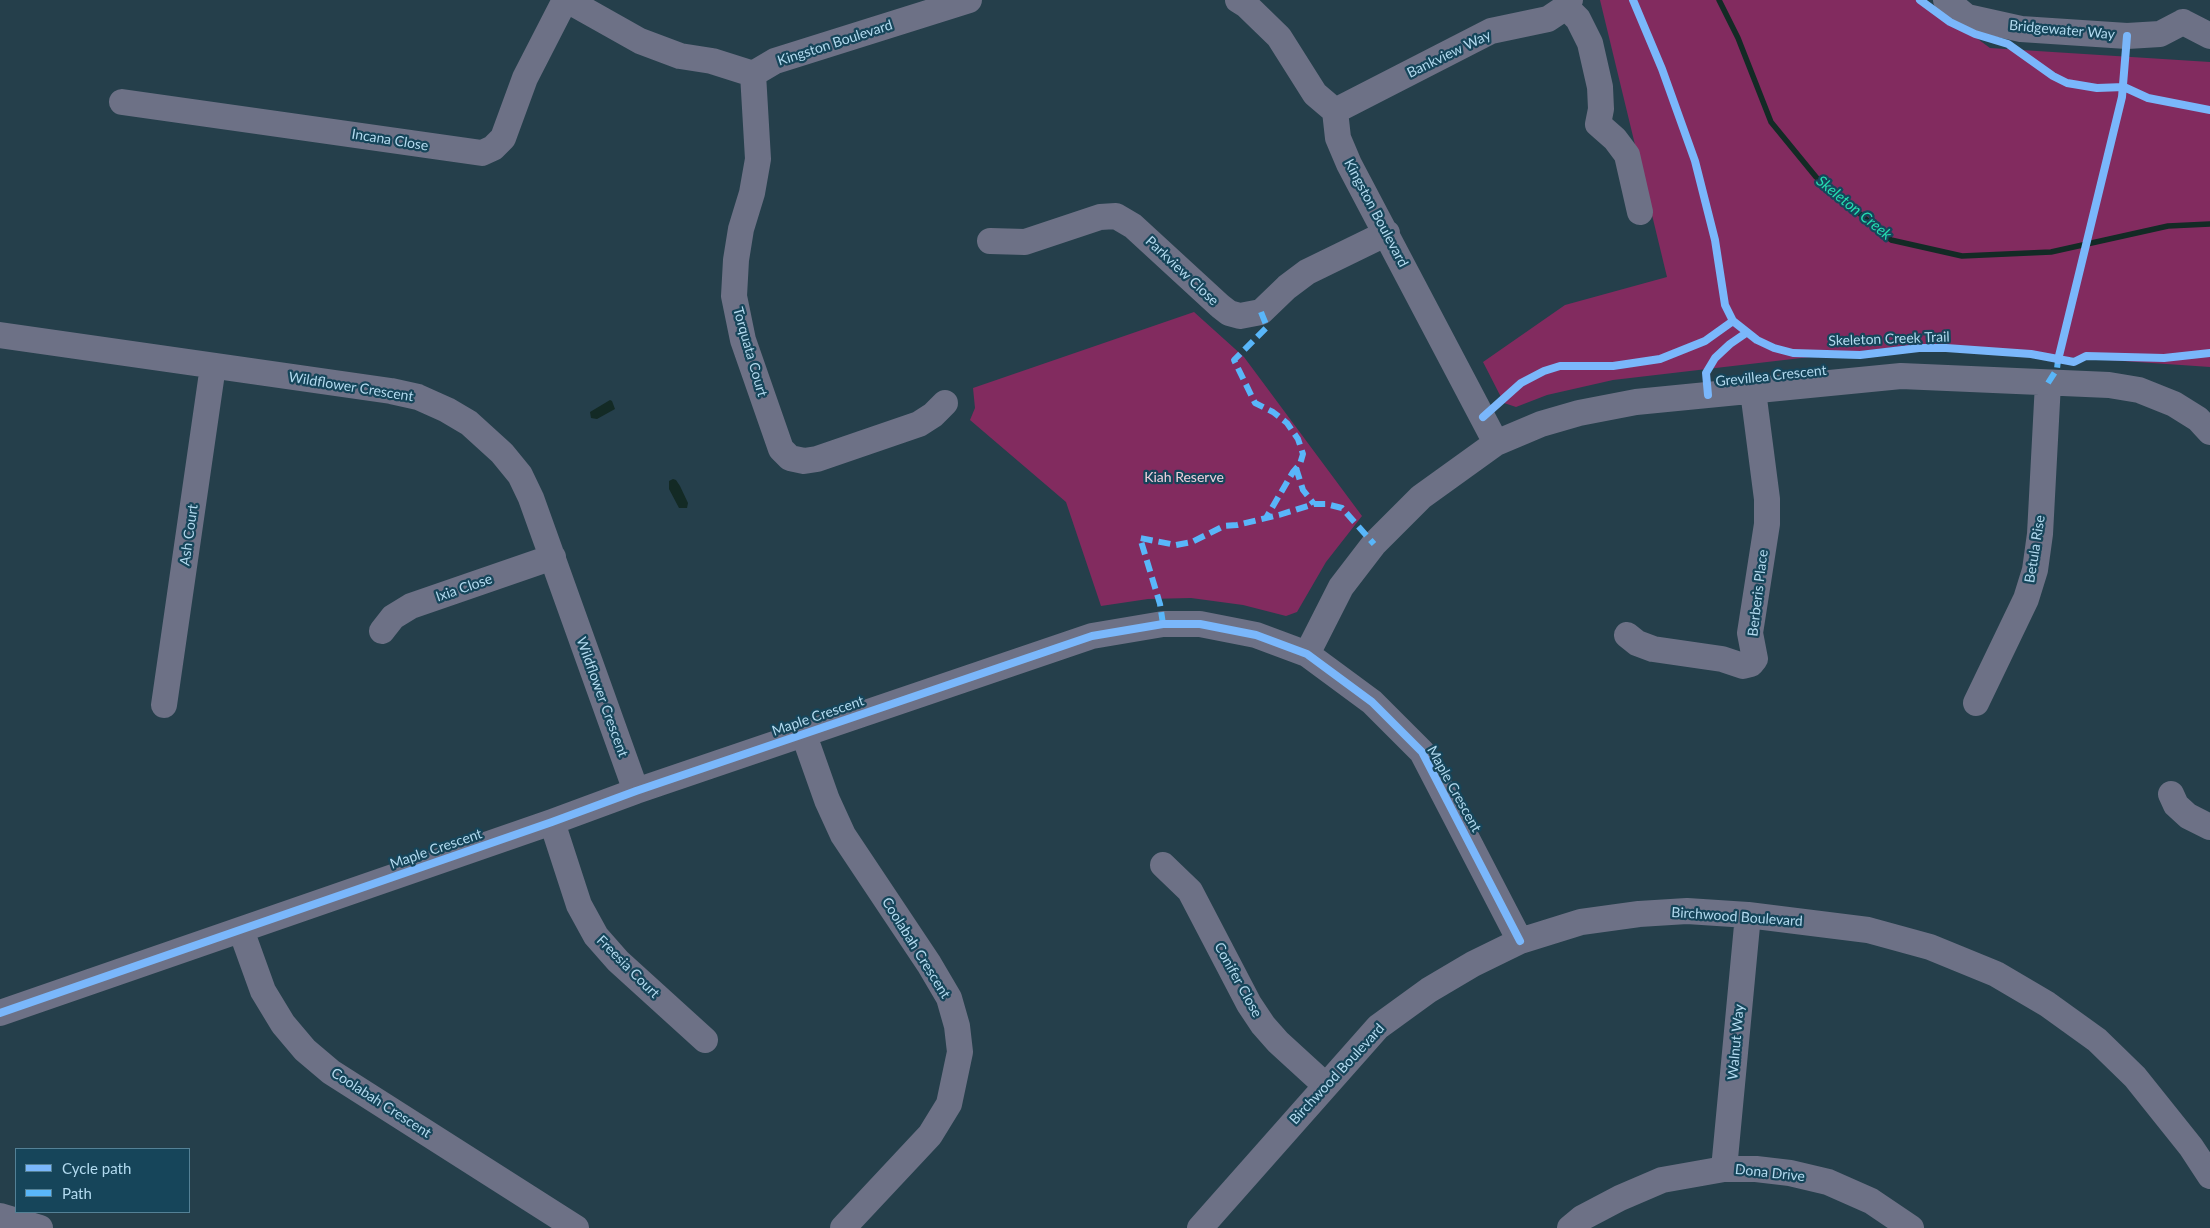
<!DOCTYPE html>
<html>
<head>
<meta charset="utf-8">
<style>
	body { margin:0 }
	#map { position:relative; width:2210px; height:1228px; overflow:hidden; background:#253f4b; font-family:Lato,sans-serif }
	canvas { display:block }
	.legend { position:absolute; left:15px; top:1148px; width:175px; height:65px; box-sizing:border-box; background:#16455a; border:1px solid #548196; margin:0; padding:6px 9px; list-style:none; font-size:15px; color:#b2daef }
	.legend li { display:flex; align-items:center; gap:10px; height:25px }
	.legend b { width:25px; border:1px solid #548196 }
</style>
</head>
<body>
<div id="map">
<canvas width="2210" height="1228"></canvas>
<ul class="legend">
<li><b style="height:6px;background:#7ab7fb"></b>Cycle path</li>
<li><b style="height:6px;background:#59b6f9"></b>Path</li>
</ul>
</div>
<script>
const ctx = document.querySelector('canvas').getContext('2d');
ctx.lineJoin = 'round';
function paint(path, color) { ctx.fillStyle = color; ctx.fill(path, 'evenodd'); }
const toPath = rows => new Path2D(rows.map(r => 'M' + r).join(''));
function stroke(path, color, width, dash) { ctx.strokeStyle = color; ctx.lineWidth = width; ctx.lineCap = dash ? 'butt' : 'round'; ctx.setLineDash(dash || []); ctx.stroke(path); }
function label(font, color, halo, rows, align = 'center') {
  ctx.font = font + ' Lato,sans-serif'; ctx.lineWidth = 4.5; ctx.setLineDash([]); ctx.textBaseline = 'middle'; ctx.strokeStyle = halo; ctx.fillStyle = color; for (const [text, x, y, turn = 0] of rows) {
    ctx.save(); ctx.translate(x, y); ctx.rotate((+turn || 0) * Math.PI / 180); ctx.textAlign = isNaN(turn) ? turn : align; if (halo) ctx.strokeText(text, 0, 0); ctx.fillText(text, 0, 0); ctx.restore();
  }
}
paint(toPath([
	[1600,0,1925,0,1990,48,2210,62,2210,367,1904,346,1613,380,1547,395,1516,407,1504,403,1483,362,1565,305,1667,277],
	[1194,312,1244,357,1362,516,1326,562,1297,612,1286,616,1243,605,1191,598,1148,599,1101,606,1066,502,970,420,975,408,973,388]
]), '#822b5f');
paint(toPath([
	[610,400,612,401,615,409,597,419,591,418,590,412],
	[673,479,676,480,680,486,688,503,687,508,679,508,669,489,669,481]
]), '#132a25');
stroke(toPath([
	[1719,0,1738,38,1771,122,1816,177,1891,240,1962,256,2051,252,2168,226,2210,224]
]), '#132a25', 5.5);
stroke(toPath([
	[567,0,640,41,680,56,712,61,753,74,775,61,969,0],
	[1238,0,1246,5,1279,37,1315,94,1335,111,1338,138,1349,164,1496,443],
	[1570,0,1566,7,1578,19,1590,43,1600,87,1601,109,1598,124,1615,139,1627,155,1640,212],
	[1946,0,1967,17,2021,29,2127,36,2160,34,2183,22],
	[2183,22,2210,36],
	[753,74,758,159,752,193,741,229,736,260,734,296,743,340,781,449,790,458,804,461,817,459,919,424,933,415,945,403],
	[122,102,482,153,493,148,503,138,525,78,565,0],
	[1335,111,1491,31,1548,19,1566,7],
	[990,241,1025,242,1100,217,1116,216,1133,226,1220,306,1229,313,1240,316,1261,312,1287,287,1307,272,1387,233],
	[0,335,391,391,418,397,447,410,469,423,502,453,520,475,531,498,636,791],
	[382,631,393,617,411,606,553,557],
	[1627,635,1637,643,1653,649,1722,659,1743,666,1751,664,1755,659,1750,633,1767,524,1767,499,1753,391],
	[1307,654,1341,587,1374,544,1421,497,1496,443,1541,424,1579,413,1636,402,1901,376,2109,385,2139,390,2174,404,2198,419,2210,432],
	[1976,703,2026,599,2035,570,2040,534,2048,383],
	[164,705,213,366],
	[804,735,827,800,843,835,929,964,949,998,957,1026,960,1052,949,1104,930,1135,843,1228],
	[2171,794,2176,805,2188,816,2210,827],
	[552,822,579,905,596,936,618,961,705,1040],
	[1163,865,1190,891,1249,1004,1263,1025,1278,1042,1325,1085],
	[241,930,263,991,283,1024,305,1050,331,1072,576,1228],
	[0,1013,552,822,636,791,1092,636,1163,624,1200,624,1256,635,1307,654,1372,702,1422,752,1520,941],
	[1724,1169,1748,915],
	[0,1216,40,1228],
	[1200,1228,1378,1027,1429,990,1473,964,1520,941,1581,922,1639,914,1687,911,1748,915,1868,930,1930,947,1996,974,2047,1004,2097,1040,2135,1077,2191,1147,2210,1176],
	[1570,1228,1582,1218,1620,1198,1662,1180,1724,1169,1756,1169,1790,1173,1828,1182,1871,1201,1911,1228]
]), '#6d7186', 26);
stroke(toPath([
	[1261,312,1267,327,1234,360,1255,403,1273,412,1287,423,1298,439,1303,454,1300,464,1293,472,1266,518],
	[2048,383,2057,369,2058,360],
	[1296,468,1303,490,1314,504],
	[1163,624,1160,604,1140,538,1176,545,1192,542,1224,526,1237,525,1279,515,1314,504,1326,504,1342,508,1374,544]
]), '#59b6f9', 6, [12, 6]);
stroke(toPath([
	[1633,0,1662,69,1695,161,1715,240,1725,305,1733,321,1757,340,1774,348,1793,353,1860,355,1919,348,1946,348,2031,354,2074,362,2086,356,2164,358,2210,353],
	[1920,0,1950,22,1975,34,2008,44,2053,76,2067,83,2097,88,2124,87,2148,98,2210,110],
	[2058,360,2122,97,2127,36],
	[1708,395,1706,373,1715,358,1730,344,1746,333],
	[1483,417,1521,383,1544,371,1560,366,1613,366,1660,359,1705,341,1733,321],
	[0,1013,552,822,636,791,1092,636,1163,624,1200,624,1256,635,1307,654,1372,702,1422,752,1520,941]
]), '#7ab7fb', 8);
label('14px', '#b2daef', '#16455a', [
	["Bridgewater Way",2062,30,5],
	["Kingston Boulevard",835,43,-18],
	["Bankview Way",1449,54,-26],
	["Incana Close",390,140,9],
	["Kingston Boulevard",1376,213,62],
	["Parkview Close",1182,271,43],
	["Skeleton Creek Trail",1889,339,-2],
	["Torquata Court",750,352,74],
	["Grevillea Crescent",1771,376,-6],
	["Wildflower Crescent",351,387,9],
	["Ash Court",189,535,-82],
	["Betula Rise",2035,549,-81],
	["Ixia Close",464,588,-19],
	["Berberis Place",1758,593,-83],
	["Wildflower Crescent",602,697,70],
	["Maple Crescent",818,716,-19],
	["Maple Crescent",1454,789,61],
	["Maple Crescent",436,849,-19],
	["Birchwood Boulevard",1737,917,4],
	["Coolabah Crescent",916,948,58],
	["Freesia Court",628,967,45],
	["Conifer Close",1238,980,61],
	["Walnut Way",1736,1042,-85],
	["Birchwood Boulevard",1337,1074,-47],
	["Coolabah Crescent",381,1103,33],
	["Dona Drive",1770,1173,6]
]);
label('14px', '#efd0dd', '#16455a', [
	["Kiah Reserve",1184,477]
]);
label('italic 15px', '#25ddb1', '#16455a', [
	["Skeleton Creek",1854,208,39]
]);
</script>
</body>
</html>
